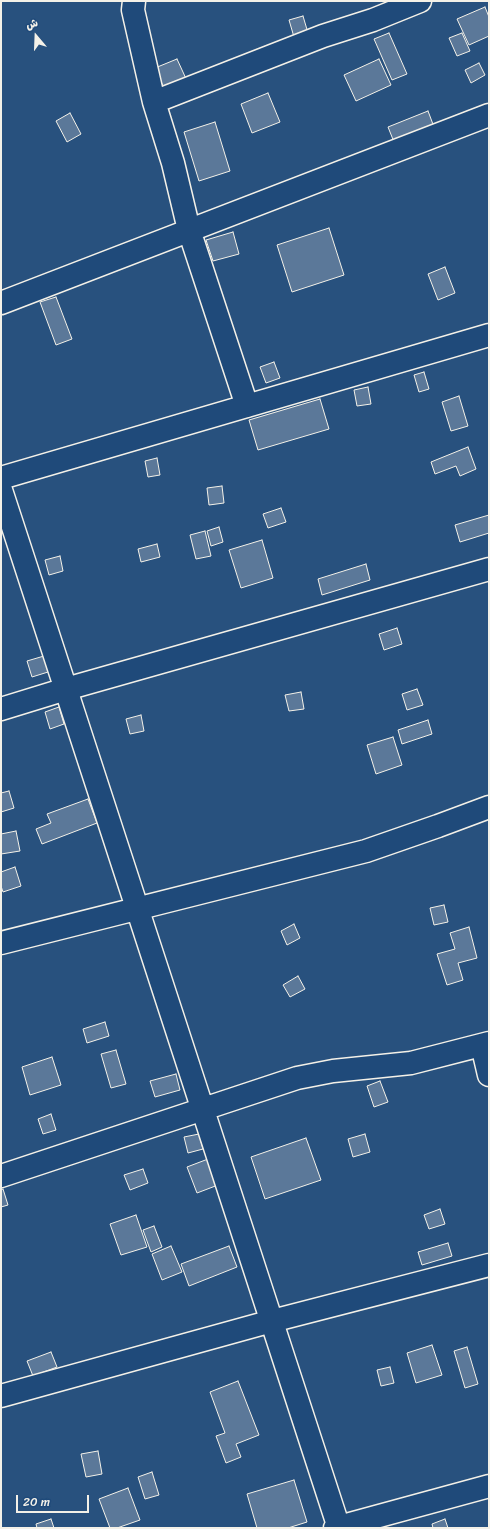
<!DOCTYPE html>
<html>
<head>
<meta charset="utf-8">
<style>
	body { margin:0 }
	#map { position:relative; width:490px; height:1529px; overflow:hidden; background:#28517e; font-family:Sriracha,"Playpen Sans Arabic",sans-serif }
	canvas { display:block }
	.frame { position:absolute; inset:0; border:2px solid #f4f1e8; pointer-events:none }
	.north { position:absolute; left:16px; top:16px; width:40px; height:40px; -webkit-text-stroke:3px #1f4a7a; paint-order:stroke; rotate:341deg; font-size:11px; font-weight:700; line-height:16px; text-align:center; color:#f4f1e8 }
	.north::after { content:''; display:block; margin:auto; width:14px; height:18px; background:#f4f1e8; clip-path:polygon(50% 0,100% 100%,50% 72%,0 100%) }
	.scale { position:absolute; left:16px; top:1495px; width:73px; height:18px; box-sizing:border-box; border:2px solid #f4f1e8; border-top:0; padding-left:5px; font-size:12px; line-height:14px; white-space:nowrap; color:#f4f1e8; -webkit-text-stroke:3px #1f4a7a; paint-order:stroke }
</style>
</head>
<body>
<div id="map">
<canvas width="490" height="1529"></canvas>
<div class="frame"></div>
<div class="north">ش</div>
<div class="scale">20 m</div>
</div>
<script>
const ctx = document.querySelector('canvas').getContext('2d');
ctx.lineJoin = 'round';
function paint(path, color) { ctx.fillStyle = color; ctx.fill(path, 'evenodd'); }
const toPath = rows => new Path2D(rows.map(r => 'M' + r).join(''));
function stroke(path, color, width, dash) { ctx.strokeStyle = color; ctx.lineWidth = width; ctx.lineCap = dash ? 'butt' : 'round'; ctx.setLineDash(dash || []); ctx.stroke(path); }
const building = toPath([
	[485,7,489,17,489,36,469,45,457,19,485,7],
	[303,16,308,33,294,37,289,20,303,16],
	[389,33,407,74,392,80,374,39,389,33],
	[462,33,470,51,457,56,449,38,462,33],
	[177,59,188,83,166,93,155,68,177,59],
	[379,59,391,85,356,101,344,75,379,59],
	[479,63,485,75,471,83,465,70,479,63],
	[268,93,280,122,252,133,241,104,268,93],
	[428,111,434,127,394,142,388,127,428,111],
	[70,113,81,134,67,142,56,121,70,113],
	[215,122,230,171,199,181,184,132,215,122],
	[329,228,344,275,292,292,277,245,329,228],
	[233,232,239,254,213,261,206,240,233,232],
	[445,267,455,293,438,300,428,274,445,267],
	[56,297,72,339,56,345,40,302,56,297],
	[274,362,280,378,266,383,260,367,274,362],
	[424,372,429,389,419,392,414,375,424,372],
	[368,387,371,404,357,406,354,390,368,387],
	[459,396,468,426,451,431,442,402,459,396],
	[320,399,329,429,258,450,249,420,320,399],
	[468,447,476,469,460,476,456,466,435,474,431,462,468,447],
	[157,458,160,475,148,477,145,461,157,458],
	[222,486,224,503,209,505,207,488,222,486],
	[281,508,286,522,268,528,263,514,281,508],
	[489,515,489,533,460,542,455,525,489,515],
	[219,527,223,542,211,546,207,531,219,527],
	[205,531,211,556,196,559,190,535,205,531],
	[262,540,273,578,241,588,229,550,262,540],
	[157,544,160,557,141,562,138,549,157,544],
	[60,556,63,571,49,575,45,560,60,556],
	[366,564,370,580,322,595,318,579,366,564],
	[397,628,402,644,384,650,379,634,397,628],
	[44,656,48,672,32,677,27,661,44,656],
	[417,689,423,705,407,710,402,694,417,689],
	[301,692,304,709,289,711,285,695,301,692],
	[59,707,64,724,50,729,45,712,59,707],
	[141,715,144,731,130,734,126,719,141,715],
	[428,720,432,734,402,744,398,730,428,720],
	[393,737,402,765,376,774,367,745,393,737],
	[9,791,14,808,1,812,1,793,9,791],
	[88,799,97,823,42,844,36,829,51,823,47,814,88,799],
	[16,831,20,851,1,854,1,834,16,831],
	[15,867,21,886,3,892,1,886,1,872,15,867],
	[444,905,448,922,434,925,430,908,444,905],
	[294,924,300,938,287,945,281,931,294,924],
	[469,927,477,958,458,963,463,980,447,985,437,954,455,949,450,933,469,927],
	[298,976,305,989,290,997,283,985,298,976],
	[105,1022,109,1036,87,1043,83,1029,105,1022],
	[116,1050,126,1084,111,1088,101,1054,116,1050],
	[52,1057,61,1085,30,1095,22,1067,52,1057],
	[176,1074,180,1090,155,1097,150,1081,176,1074],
	[380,1081,388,1102,374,1107,367,1086,380,1081],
	[51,1114,56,1130,43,1134,38,1119,51,1114],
	[199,1134,203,1149,188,1153,184,1137,199,1134],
	[365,1134,370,1152,353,1157,348,1139,365,1134],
	[306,1138,321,1180,265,1199,251,1157,306,1138],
	[208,1159,218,1185,197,1193,187,1167,208,1159],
	[143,1169,148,1183,130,1190,124,1175,143,1169],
	[3,1189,8,1205,1,1207,1,1190,3,1189],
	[440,1209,445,1224,429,1229,424,1215,440,1209],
	[136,1215,147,1247,121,1255,110,1224,136,1215],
	[154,1226,162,1247,151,1252,143,1230,154,1226],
	[448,1243,452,1256,422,1265,418,1252,448,1243],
	[171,1246,182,1272,162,1280,152,1254,171,1246],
	[229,1246,237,1267,189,1286,181,1264,229,1246],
	[432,1345,442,1375,416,1383,407,1353,432,1345],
	[467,1347,478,1384,465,1388,454,1351,467,1347],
	[51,1352,57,1367,33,1376,27,1361,51,1352],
	[390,1367,394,1383,381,1386,377,1370,390,1367],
	[238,1381,259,1435,236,1444,241,1457,226,1463,216,1436,225,1433,210,1392,238,1381],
	[98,1451,102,1474,86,1477,81,1454,98,1451],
	[152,1472,159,1495,145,1499,138,1477,152,1472],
	[294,1480,307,1522,288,1528,257,1528,247,1494,294,1480],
	[128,1488,140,1520,117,1528,110,1528,99,1499,128,1488],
	[51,1519,54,1528,37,1528,36,1524,51,1519],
	[445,1519,448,1528,433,1528,432,1524,445,1519]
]);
paint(building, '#5b7899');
stroke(building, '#f4f1e8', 1);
const minor = toPath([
	[134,1,133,10,154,102],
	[1,303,489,115],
	[247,406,189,230,173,163,154,102,323,36,373,20,420,1],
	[1,478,489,335],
	[1,490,339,1528],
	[1,709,66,689,489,569],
	[1,943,366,851,438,826,489,807],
	[482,1045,489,1075],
	[1,1176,297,1078,333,1071,411,1063,489,1043],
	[1,1396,272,1321,489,1265],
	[335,1528,489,1486]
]);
stroke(minor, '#f4f1e8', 25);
stroke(minor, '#1f4a7a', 22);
</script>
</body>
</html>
